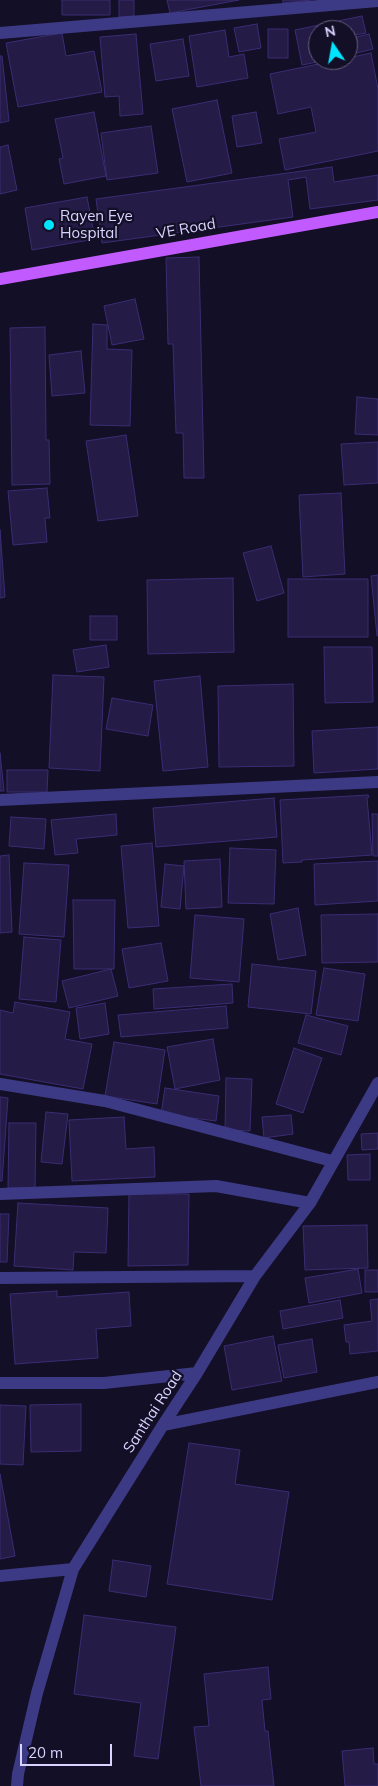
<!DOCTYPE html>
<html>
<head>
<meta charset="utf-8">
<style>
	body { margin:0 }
	#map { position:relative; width:378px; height:1786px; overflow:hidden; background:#130f26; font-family:Mulish,sans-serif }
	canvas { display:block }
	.north { position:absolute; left:308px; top:20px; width:50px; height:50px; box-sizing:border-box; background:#130f26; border:1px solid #625e7d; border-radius:50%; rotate:348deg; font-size:14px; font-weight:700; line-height:20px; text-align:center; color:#d9d4ff }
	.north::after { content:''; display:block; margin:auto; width:18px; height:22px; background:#00e5ff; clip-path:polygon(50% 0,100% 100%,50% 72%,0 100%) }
	.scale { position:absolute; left:20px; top:1744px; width:92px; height:22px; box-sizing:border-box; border:2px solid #d9d4ff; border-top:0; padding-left:6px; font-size:15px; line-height:18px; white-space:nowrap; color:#d9d4ff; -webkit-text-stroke:4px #130f26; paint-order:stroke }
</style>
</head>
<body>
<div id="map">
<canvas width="378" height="1786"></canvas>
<div class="north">N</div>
<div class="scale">20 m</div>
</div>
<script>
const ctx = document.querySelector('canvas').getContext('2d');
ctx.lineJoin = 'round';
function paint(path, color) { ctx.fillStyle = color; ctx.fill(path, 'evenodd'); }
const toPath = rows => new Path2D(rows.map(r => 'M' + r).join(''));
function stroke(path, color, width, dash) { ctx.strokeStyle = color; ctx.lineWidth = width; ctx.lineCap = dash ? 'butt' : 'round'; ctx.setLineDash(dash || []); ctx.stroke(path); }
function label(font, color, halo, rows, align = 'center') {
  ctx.font = font + ' Mulish,sans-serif'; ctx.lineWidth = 4.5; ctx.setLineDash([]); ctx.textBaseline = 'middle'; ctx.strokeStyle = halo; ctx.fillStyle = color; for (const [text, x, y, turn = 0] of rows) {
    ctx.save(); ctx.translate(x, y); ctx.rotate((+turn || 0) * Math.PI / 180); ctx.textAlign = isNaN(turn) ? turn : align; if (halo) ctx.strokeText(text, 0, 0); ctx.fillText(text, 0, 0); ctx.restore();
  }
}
const building = toPath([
	[62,0,110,0,110,15,62,15,62,0],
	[119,0,134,0,134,16,119,17,119,0],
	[167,0,239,0,170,13,167,0],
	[283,0,311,0,283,3,283,0],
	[362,16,366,33,348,36,348,30,318,30,318,60,327,60,302,65,295,30,362,16],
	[257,24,261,48,239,52,234,28,257,24],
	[268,29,288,29,288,58,268,58,268,29],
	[225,30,229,57,244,54,248,78,197,87,189,36,225,30],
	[62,33,66,56,94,51,102,92,18,107,6,43,62,33],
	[136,34,143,114,120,116,119,96,105,97,100,37,136,34],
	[369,34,373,49,349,55,348,39,369,34],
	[183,39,189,76,156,81,150,44,183,39],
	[371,53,378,89,378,151,285,170,279,139,316,132,311,107,278,114,270,74,338,60,348,60,348,58,371,53],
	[0,56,2,56,9,121,0,123,0,56],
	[217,100,232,173,187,182,172,109,217,100],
	[94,112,106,176,64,184,59,159,63,158,55,119,94,112],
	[256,112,262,143,237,147,232,116,256,112],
	[151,126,158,173,107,180,101,133,151,126],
	[8,145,17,190,0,194,0,147,8,145],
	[332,167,334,182,378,175,378,200,310,209,306,177,288,180,293,217,102,243,96,199,332,167],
	[87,197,95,239,32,250,25,208,87,197],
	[199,257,204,478,184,478,183,433,176,433,173,344,168,344,166,258,199,257],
	[135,299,144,339,112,345,104,306,135,299],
	[93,324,107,325,107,349,132,350,130,426,90,425,93,324],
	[45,327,46,440,49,440,50,484,12,485,10,328,45,327],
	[81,351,85,393,52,396,49,355,81,351],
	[357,397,378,399,378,435,355,434,357,397],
	[126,435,138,516,98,521,86,441,126,435],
	[378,442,378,483,344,485,341,444,378,442],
	[47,488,50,518,45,518,47,542,13,545,8,491,47,488],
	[341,493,345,574,303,577,299,495,341,493],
	[0,530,5,597,0,598,0,530],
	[271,546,284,593,257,601,243,553,271,546],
	[378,575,378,636,377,636,371,576,378,575],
	[233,578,234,652,148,654,147,580,233,578],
	[288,579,368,579,368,637,288,637,288,579],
	[90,616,117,616,117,640,90,640,90,616],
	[106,645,109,667,77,672,73,650,106,645],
	[324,647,372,647,373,702,325,703,324,647],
	[53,675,104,677,100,771,49,768,53,675],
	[200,676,208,767,163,771,154,681,200,676],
	[293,684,294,766,219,767,218,686,293,684],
	[112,698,153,705,148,736,106,729,112,698],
	[378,727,378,769,314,773,312,731,378,727],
	[0,753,4,791,0,791,0,753],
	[7,770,48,770,47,792,7,792,7,770],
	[368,795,369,797,367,798,372,855,302,860,302,862,283,863,280,800,368,795],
	[274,798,277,837,156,847,153,808,274,798],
	[116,814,117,835,76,839,78,853,55,855,51,820,116,814],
	[372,814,378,814,378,856,373,856,372,814],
	[11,817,46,819,44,849,9,846,11,817],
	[152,843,159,926,128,928,121,846,152,843],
	[230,848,276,850,274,904,228,903,230,848],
	[9,855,12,932,0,933,0,856,9,855],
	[220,859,222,907,186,909,184,861,220,859],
	[378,861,378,901,315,905,314,864,378,861],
	[24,863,69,865,64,937,19,934,24,863],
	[165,864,184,866,180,909,161,907,165,864],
	[73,900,115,900,114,969,74,969,73,900],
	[298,908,306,955,278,960,270,914,298,908],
	[378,914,378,962,322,963,321,915,378,914],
	[195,915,244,919,239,982,190,978,195,915],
	[24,937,61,940,56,1002,19,999,24,937],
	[161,943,168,981,129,988,122,949,161,943],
	[252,964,316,971,311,1014,248,1007,252,964],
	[324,968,365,974,358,1021,316,1015,324,968],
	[111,969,118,996,69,1008,62,981,111,969],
	[232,984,233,1003,154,1009,153,989,232,984],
	[15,1002,70,1012,65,1039,92,1044,83,1089,0,1074,0,1010,13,1013,15,1002],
	[105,1003,109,1034,80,1039,76,1008,105,1003],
	[226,1006,228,1028,121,1037,118,1015,226,1006],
	[306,1015,348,1026,341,1055,298,1043,306,1015],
	[213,1039,220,1080,175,1089,167,1047,213,1039],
	[114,1042,165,1050,157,1104,105,1096,114,1042],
	[294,1048,322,1058,303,1113,276,1104,294,1048],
	[226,1078,252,1079,250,1131,225,1130,226,1078],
	[165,1088,219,1096,216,1121,161,1114,165,1088],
	[0,1097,8,1098,2,1181,0,1181,0,1097],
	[46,1112,68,1114,62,1164,41,1162,46,1112],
	[291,1115,293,1134,264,1138,262,1117,291,1115],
	[124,1117,126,1149,154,1147,155,1177,72,1181,69,1120,124,1117],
	[9,1123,36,1123,35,1188,8,1188,9,1123],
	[378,1133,378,1149,362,1150,361,1134,378,1133],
	[370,1154,370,1180,348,1180,347,1155,370,1154],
	[129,1194,189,1194,188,1265,128,1266,129,1194],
	[18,1203,108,1208,106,1253,74,1252,73,1270,14,1266,18,1203],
	[0,1214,9,1214,7,1262,0,1262,0,1214],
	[367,1225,368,1268,305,1270,303,1226,367,1225],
	[358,1269,362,1293,309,1303,305,1278,358,1269],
	[365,1270,378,1270,378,1292,365,1292,365,1270],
	[57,1291,57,1297,129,1292,131,1326,96,1329,98,1358,15,1364,10,1294,57,1291],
	[378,1299,378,1351,350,1354,349,1342,346,1342,344,1325,372,1321,370,1300,378,1299],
	[340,1300,343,1318,283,1329,280,1311,340,1300],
	[273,1336,282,1381,232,1390,224,1346,273,1336],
	[312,1339,317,1372,284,1378,278,1345,312,1339],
	[81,1404,81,1451,31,1452,30,1405,81,1404],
	[0,1405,26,1406,23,1465,0,1464,0,1405],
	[189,1443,240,1450,235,1484,289,1492,272,1600,167,1584,189,1443],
	[0,1474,15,1556,0,1559,0,1474],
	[113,1560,151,1566,146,1597,109,1591,113,1560],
	[84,1615,176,1627,158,1759,134,1756,141,1703,74,1694,84,1615],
	[268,1667,271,1699,262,1700,265,1731,268,1731,274,1786,201,1786,194,1727,209,1726,204,1674,268,1667],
	[373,1748,374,1764,378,1764,378,1786,345,1786,342,1751,373,1748]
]);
paint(building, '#241b47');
stroke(building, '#3b2d73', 1);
stroke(toPath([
	[0,33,378,1],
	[0,800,378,782],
	[0,1084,105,1101,332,1161],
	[0,1194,216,1186,310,1203],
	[0,1278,255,1276],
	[0,1383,104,1383,197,1373],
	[163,1425,378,1382],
	[0,1576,73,1569],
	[17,1786,18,1774,37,1693,73,1569,163,1425,197,1373,255,1276,310,1203,378,1083]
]), '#3d3a85', 12);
stroke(toPath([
	[0,279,378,212]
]), '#c25bff', 12);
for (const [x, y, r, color] of [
	[49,225,6,"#00e5ff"]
]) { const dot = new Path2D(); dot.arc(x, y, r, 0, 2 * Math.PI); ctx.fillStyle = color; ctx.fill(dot); stroke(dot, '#130f26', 2); }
label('15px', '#d9d4ff', '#130f26', [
	["Rayen Eye",60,216],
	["Hospital",60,233]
], 'left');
label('15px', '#d9d4ff', '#130f26', [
	["VE Road",186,229,-10],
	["Santhai Road",153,1412,-57]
]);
</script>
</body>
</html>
